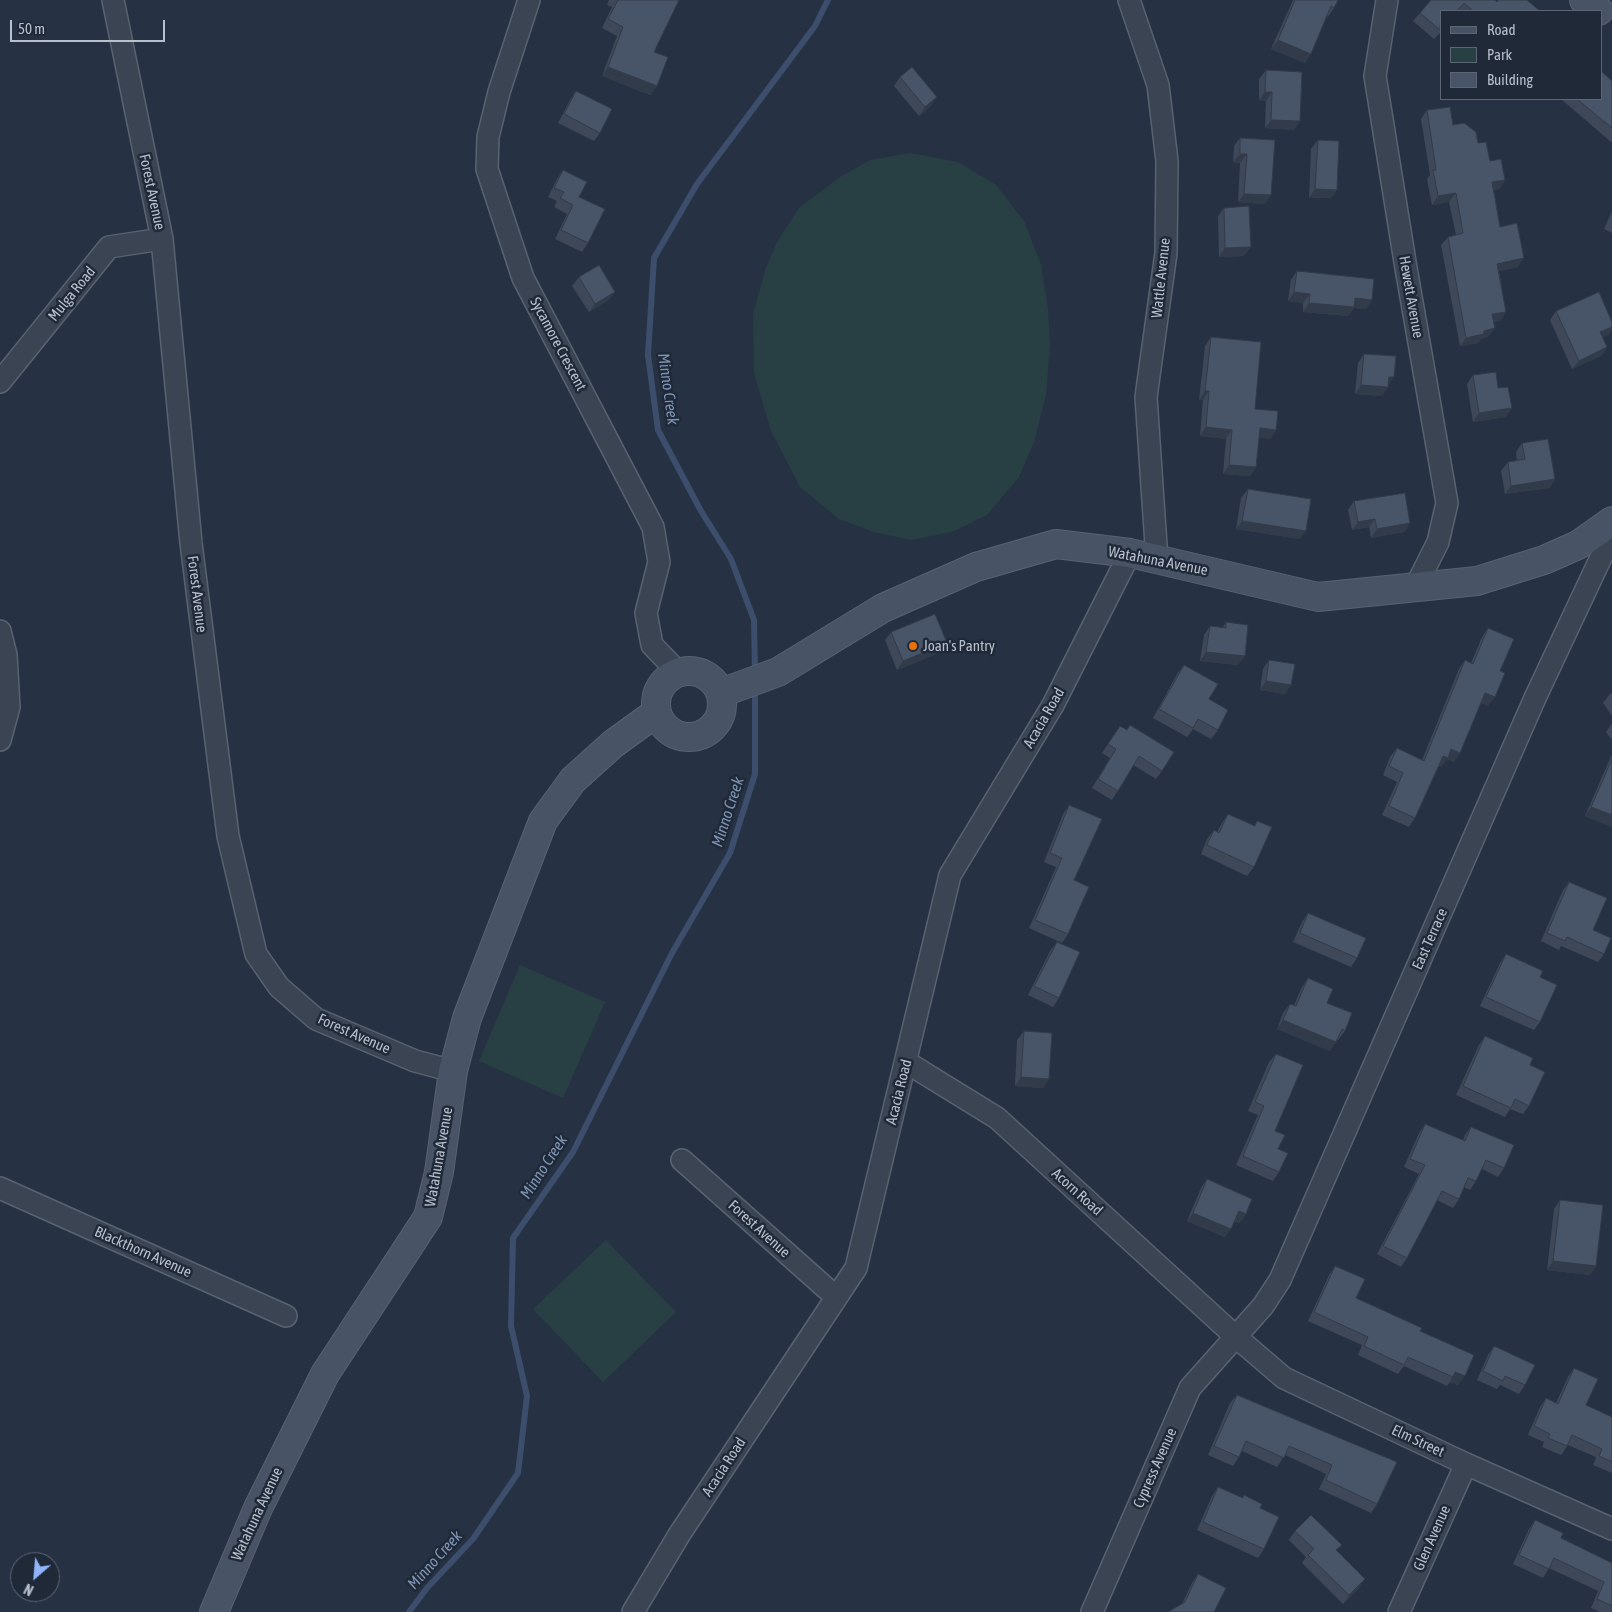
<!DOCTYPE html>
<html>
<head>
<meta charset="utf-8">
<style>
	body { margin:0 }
	#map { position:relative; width:1612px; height:1612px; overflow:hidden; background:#263244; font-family:"Asap Condensed",sans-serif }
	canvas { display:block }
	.legend { position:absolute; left:1440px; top:10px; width:162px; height:90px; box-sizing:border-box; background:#1f2938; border:1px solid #5c6574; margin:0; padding:6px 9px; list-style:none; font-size:15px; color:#b8bfcd }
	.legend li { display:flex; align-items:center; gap:10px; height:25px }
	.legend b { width:25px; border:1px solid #5c6574 }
	.north { position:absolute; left:10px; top:1552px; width:50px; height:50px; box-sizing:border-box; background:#1f2938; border:1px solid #5c6574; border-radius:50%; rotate:207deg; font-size:14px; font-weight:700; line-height:20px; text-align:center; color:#b8bfcd }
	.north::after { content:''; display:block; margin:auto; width:18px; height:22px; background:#90b5fa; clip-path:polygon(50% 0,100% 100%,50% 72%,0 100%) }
	.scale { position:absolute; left:10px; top:20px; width:155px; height:22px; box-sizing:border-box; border:2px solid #b8bfcd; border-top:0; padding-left:6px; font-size:15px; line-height:18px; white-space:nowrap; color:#b8bfcd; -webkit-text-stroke:4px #1f2938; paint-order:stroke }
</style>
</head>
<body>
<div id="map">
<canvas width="1612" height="1612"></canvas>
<ul class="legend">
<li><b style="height:6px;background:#495366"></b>Road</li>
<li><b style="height:14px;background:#284044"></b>Park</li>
<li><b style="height:14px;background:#485468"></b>Building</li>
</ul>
<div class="north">N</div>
<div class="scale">50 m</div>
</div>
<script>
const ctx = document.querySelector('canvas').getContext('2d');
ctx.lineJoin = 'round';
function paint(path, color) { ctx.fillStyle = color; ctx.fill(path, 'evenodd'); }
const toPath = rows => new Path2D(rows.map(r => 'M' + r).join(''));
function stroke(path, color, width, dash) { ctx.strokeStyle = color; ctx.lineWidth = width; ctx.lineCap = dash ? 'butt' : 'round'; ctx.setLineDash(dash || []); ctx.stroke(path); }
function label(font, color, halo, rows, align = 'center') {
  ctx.font = font + ' "Asap Condensed",sans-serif'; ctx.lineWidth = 5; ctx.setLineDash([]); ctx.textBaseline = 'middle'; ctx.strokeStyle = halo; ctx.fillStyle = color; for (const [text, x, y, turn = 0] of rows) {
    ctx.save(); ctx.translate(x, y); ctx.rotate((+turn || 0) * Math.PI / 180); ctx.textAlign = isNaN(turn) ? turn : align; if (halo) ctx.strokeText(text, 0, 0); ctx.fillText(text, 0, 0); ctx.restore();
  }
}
paint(toPath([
	[910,153,958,162,996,185,1024,221,1041,265,1048,309,1050,346,1046,395,1034,442,1019,477,987,515,952,532,911,540,874,532,839,519,800,487,771,431,754,373,753,314,766,268,777,242,799,208,840,177,870,160],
	[520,965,605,1002,563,1098,479,1061],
	[606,1240,676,1312,603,1382,533,1309]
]), '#284044');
stroke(toPath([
	[755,673,754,620,731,559,701,511,658,430,648,355,654,258,697,184,815,26,828,0],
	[409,1612,427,1588,473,1539,518,1473,527,1396,511,1326,513,1238,573,1152,672,953,730,853,755,774,755,688]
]), '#3c4e6c', 6);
const street = toPath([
	[113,0,162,239,191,543,228,836,256,954,279,987,316,1019,415,1061,453,1071],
	[529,0,499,92,488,137,487,169,523,278,653,527,659,562,646,613,652,645,678,672],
	[1129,0,1158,85,1167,161,1166,253,1146,397,1157,560],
	[1387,0,1375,76,1406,268,1447,503,1438,542,1415,588],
	[0,382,109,247,162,239],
	[0,631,6,655,9,707,0,740],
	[906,1062,997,1118,1235,1336,1284,1378,1466,1464,1612,1529],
	[682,1160,836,1297],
	[0,1188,286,1316],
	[633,1612,679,1535,856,1268,950,875,1053,705,1130,553],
	[1092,1612,1190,1388,1263,1306,1280,1280,1535,698,1612,534],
	[1399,1612,1466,1464]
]);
const secondary = toPath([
	[1584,0,1599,11],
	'656 704a33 33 0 1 1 66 0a33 33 0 1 1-66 0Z',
	[721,693,778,672,883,608,976,567,1056,544,1130,553,1318,597,1477,581,1544,560,1578,545,1612,521],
	[214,1612,258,1508,325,1374,428,1217,439,1172,453,1071,467,1018,543,821,573,780,613,744,657,712]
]);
stroke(street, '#596270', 24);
stroke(secondary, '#596270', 30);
stroke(street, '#3b4453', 21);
stroke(secondary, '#495366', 28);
paint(toPath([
	[609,0,679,0,654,52,657,86,650,95,602,76,617,36,602,28,612,7,607,5],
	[1293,0,1338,0,1334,8,1328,17,1327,16,1305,63,1271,49],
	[1431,0,1497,2,1540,11,1441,11,1441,32,1434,39,1413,21,1420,13],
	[1266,70,1300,121,1294,130,1265,128,1266,101,1259,100,1259,79],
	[900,77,931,106,919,116,894,86],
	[1612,81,1612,141,1611,142,1561,99,1601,99],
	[576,91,600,133,594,141,558,123,570,100],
	[1427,110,1453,125,1478,143,1490,161,1505,180,1499,189,1494,190,1500,227,1518,267,1499,271,1506,312,1500,321,1493,322,1488,337,1481,339,1478,343,1460,346,1441,245,1448,237,1456,235,1449,202,1432,205,1427,179,1430,175,1421,119],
	[1240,138,1265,204,1238,202,1240,163,1233,162,1234,146],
	[1318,140,1337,190,1331,198,1309,198,1311,149],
	[563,170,579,197,588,243,582,252,555,239,567,214,554,207,557,201,548,197,557,179],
	[1224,208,1244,256,1219,257,1218,216],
	[1612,211,1612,233,1604,229],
	[1297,271,1372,300,1366,309,1354,308,1348,316,1303,312,1303,303,1288,301,1291,280],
	[579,277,609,300,589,312,572,286],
	[1556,311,1612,322,1612,329,1608,335,1603,337,1607,347,1601,356,1572,369,1550,320],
	[1211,337,1255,409,1276,430,1270,439,1259,437,1256,467,1250,476,1223,474,1226,439,1200,436,1203,400,1199,400,1205,346],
	[1364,354,1388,387,1382,396,1355,394,1358,363],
	[1473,375,1498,388,1506,417,1473,422,1467,384],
	[1522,443,1555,479,1549,488,1505,494,1501,471,1508,462,1517,461,1516,452],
	[1248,489,1300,539,1236,529,1241,498],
	[1354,501,1410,523,1404,532,1371,538,1369,527,1352,530,1348,510],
	[1226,622,1238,665,1200,661,1204,635,1210,626,1223,627],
	[1488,628,1500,671,1488,706,1481,703,1460,753,1454,762,1447,759,1441,767,1439,766,1415,818,1409,827,1382,815,1397,782,1383,775,1390,757,1397,748,1422,760,1459,669,1465,660,1471,663,1482,637],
	[891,632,947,643,941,652,897,670,885,640],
	[1269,660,1285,694,1260,690,1263,669],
	[1184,665,1218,730,1211,739,1193,729,1187,737,1153,718,1177,674],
	[1612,693,1612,716,1603,703,1610,694],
	[1612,723,1612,740,1606,732],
	[1130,725,1162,771,1156,779,1133,765,1112,800,1092,788,1110,758,1102,753,1120,726,1127,730],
	[1612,754,1612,827,1585,816],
	[1069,805,1074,880,1068,934,1062,943,1029,928,1056,867,1044,862,1063,814],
	[1228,814,1254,826,1257,821,1254,867,1247,876,1201,854,1207,839,1214,830,1217,832,1222,823],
	[1569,882,1604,954,1598,962,1561,946,1559,950,1541,941,1563,890],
	[1308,913,1357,958,1351,967,1293,942,1302,922],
	[1057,942,1059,998,1053,1007,1028,995,1050,951],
	[1506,954,1540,977,1540,1022,1534,1030,1480,1006,1500,963],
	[1308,978,1327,1003,1345,1031,1338,1040,1337,1039,1330,1051,1277,1029,1283,1013,1290,1004,1294,1005,1302,987],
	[1024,1031,1049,1079,1043,1088,1015,1086,1017,1040],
	[1485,1036,1530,1065,1529,1106,1523,1114,1510,1109,1505,1117,1456,1095,1479,1045],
	[1276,1054,1275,1131,1278,1149,1279,1172,1273,1181,1236,1165,1258,1115,1248,1111,1269,1062],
	[1425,1124,1463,1140,1465,1135,1471,1127,1504,1168,1498,1177,1482,1169,1476,1181,1470,1190,1464,1187,1459,1199,1453,1208,1437,1200,1407,1258,1401,1267,1377,1254,1419,1174,1404,1167,1419,1133],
	[1207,1179,1246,1214,1239,1223,1234,1221,1225,1237,1187,1221,1201,1188],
	[1560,1200,1596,1266,1590,1275,1547,1270,1554,1209],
	[1335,1266,1356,1298,1420,1331,1458,1385,1450,1382,1447,1386,1404,1366,1398,1374,1358,1355,1362,1345,1308,1321,1329,1275],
	[1494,1346,1525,1385,1519,1394,1500,1385,1497,1389,1477,1380,1488,1355],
	[1574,1368,1586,1405,1612,1417,1612,1473,1593,1465,1596,1457,1568,1445,1561,1455,1542,1447,1544,1442,1528,1435,1540,1407,1546,1398,1556,1403,1568,1377],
	[1237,1395,1397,1462,1377,1504,1371,1513,1319,1489,1326,1474,1285,1455,1277,1467,1242,1451,1239,1457,1233,1466,1208,1455,1230,1403],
	[1218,1487,1242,1498,1244,1495,1260,1508,1264,1549,1258,1558,1197,1530,1212,1496],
	[1535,1520,1561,1538,1612,1563,1612,1612,1600,1612,1591,1608,1598,1591,1549,1568,1543,1578,1513,1564,1529,1529],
	[1295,1531,1337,1551,1359,1588,1343,1604,1302,1563,1306,1557,1289,1540],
	[1198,1574,1226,1588,1182,1604,1192,1583]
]), '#3e4859');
paint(toPath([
	[1278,40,1311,54,1305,63,1271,49],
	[608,67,657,86,650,95,602,76],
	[1265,92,1272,92,1266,101,1259,100],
	[937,97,931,106,919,116,925,107],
	[1271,120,1300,121,1294,130,1265,128],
	[1240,154,1247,154,1240,163,1233,162],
	[1505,180,1499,189,1486,191,1492,182],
	[1315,189,1337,190,1331,198,1309,198],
	[1456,193,1449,202,1432,205,1438,196],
	[1244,194,1271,195,1265,204,1238,202],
	[1251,247,1244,256,1219,257,1225,248],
	[1524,258,1518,267,1491,273,1497,264],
	[615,292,609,300,589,312,595,304],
	[1294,292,1310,294,1303,303,1288,301],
	[1355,298,1372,300,1366,309,1354,308,1348,316,1303,312,1309,303],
	[1506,312,1500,321,1486,323,1492,314],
	[1612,327,1612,329,1608,335,1594,341,1600,332],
	[1495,328,1488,337,1481,339,1478,343,1460,346,1466,338,1484,331],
	[1607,347,1601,356,1572,369,1579,361],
	[1389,377,1394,377,1388,386],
	[1361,385,1388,387,1382,396,1355,394],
	[1205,391,1209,391,1203,400,1199,400],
	[1512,408,1506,417,1473,422,1479,413],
	[1206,427,1232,430,1226,439,1200,436],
	[1260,428,1276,430,1270,439,1253,437],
	[1229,465,1256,467,1250,476,1223,474],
	[1555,479,1549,488,1505,494,1511,486],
	[1375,519,1369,527,1352,530,1358,522],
	[1242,521,1306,531,1300,539,1236,529],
	[1410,523,1404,532,1371,538,1377,529],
	[947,643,941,652,897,670,903,661],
	[1206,652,1245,656,1238,665,1200,661],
	[1266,681,1291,685,1285,694,1260,690],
	[1485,693,1495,697,1488,706,1479,702],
	[1451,749,1460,753,1454,762,1447,759,1441,767,1437,765,1443,756],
	[1591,807,1612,815,1612,827,1585,816],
	[1283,1020,1336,1042,1330,1051,1277,1029],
	[1021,1077,1049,1079,1043,1088,1015,1086],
	[1239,1211,1246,1214,1239,1223,1232,1220],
	[1193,1213,1231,1229,1225,1237,1187,1221],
	[1553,1261,1596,1266,1590,1275,1547,1270],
	[1455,1372,1465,1376,1458,1385,1450,1382],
	[1365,1579,1359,1588,1343,1604,1349,1595]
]), '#323b49');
const building = toPath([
	[618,0,679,0,654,52,668,57,657,86,608,67,623,27,608,19,618,0],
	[1295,0,1338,0,1334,8,1331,6,1311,54,1278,40,1295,0],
	[1431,0,1495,0,1497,2,1498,0,1527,0,1540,11,1473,11,1464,3,1457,11,1441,11,1440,30,1420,13,1431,0],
	[912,67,937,97,925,107,900,77,912,67],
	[1266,70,1302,72,1300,121,1271,120,1272,92,1265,92,1266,70],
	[1601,71,1612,81,1612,128,1577,99,1601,99,1601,71],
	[576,91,612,109,600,133,564,114,576,91],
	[1450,107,1453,125,1464,123,1476,132,1478,143,1486,142,1490,161,1501,159,1505,180,1492,182,1500,227,1517,223,1524,258,1497,264,1506,312,1492,314,1495,328,1484,331,1484,334,1466,338,1448,237,1463,233,1456,193,1438,196,1433,170,1436,170,1427,110,1450,107],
	[1240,138,1275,140,1271,195,1244,194,1247,154,1240,154,1240,138],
	[1318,140,1339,141,1337,190,1315,189,1318,140],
	[563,170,587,182,579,197,605,209,588,243,561,230,573,205,560,198,564,192,554,188,563,170],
	[1249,206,1251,247,1225,248,1224,208,1249,206],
	[599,265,615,292,595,304,579,277,599,265],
	[1297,271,1374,279,1372,300,1355,298,1354,307,1309,303,1310,294,1294,292,1297,271],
	[1599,292,1612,322,1612,327,1600,332,1607,347,1579,361,1556,311,1599,292],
	[1211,337,1261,342,1255,409,1278,411,1276,430,1260,428,1256,467,1229,465,1232,430,1206,427,1209,391,1205,391,1211,337],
	[1364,354,1396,356,1394,377,1389,377,1388,387,1361,385,1364,354],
	[1496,372,1498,388,1508,387,1512,408,1479,413,1473,375,1496,372],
	[1548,439,1555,479,1511,486,1508,462,1525,459,1522,443,1548,439],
	[1248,489,1311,499,1306,531,1242,521,1248,489],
	[1405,493,1410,523,1377,529,1375,519,1358,522,1354,501,1405,493],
	[935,614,947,643,903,661,891,632,935,614],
	[1226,622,1248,625,1245,656,1206,652,1210,626,1226,628,1226,622],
	[1488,628,1514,639,1500,671,1505,673,1495,697,1485,693,1460,753,1451,749,1448,758,1443,756,1415,818,1389,806,1403,773,1389,766,1397,748,1424,761,1465,660,1473,664,1488,628],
	[1269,660,1295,664,1291,685,1266,681,1269,660],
	[1184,665,1218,684,1209,699,1228,710,1218,730,1198,719,1193,728,1159,709,1184,665],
	[1130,725,1174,752,1162,771,1139,756,1118,791,1098,779,1116,749,1108,744,1120,726,1127,730,1130,725],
	[1612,759,1612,815,1591,807,1612,759],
	[1069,805,1102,819,1074,880,1089,887,1068,934,1035,920,1062,858,1050,853,1069,805],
	[1228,814,1255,826,1257,821,1272,827,1254,867,1207,845,1214,830,1219,833,1228,814],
	[1569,882,1607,898,1593,930,1611,938,1604,954,1567,937,1565,941,1547,933,1569,882],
	[1308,913,1366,938,1357,958,1300,933,1308,913],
	[1057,942,1080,952,1059,998,1034,986,1057,942],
	[1506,954,1543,971,1540,977,1557,985,1540,1022,1486,997,1506,954],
	[1308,978,1333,989,1327,1003,1352,1013,1345,1031,1342,1029,1336,1042,1283,1020,1290,1004,1296,1006,1308,978],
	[1024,1031,1052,1033,1049,1079,1021,1077,1024,1031],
	[1485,1036,1533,1058,1530,1065,1545,1072,1529,1106,1515,1099,1511,1108,1463,1086,1485,1036],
	[1276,1054,1303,1065,1275,1131,1285,1135,1278,1149,1288,1153,1279,1172,1243,1156,1264,1106,1255,1102,1276,1054],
	[1425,1124,1465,1141,1471,1127,1514,1145,1504,1168,1486,1160,1476,1181,1468,1178,1459,1199,1442,1191,1407,1258,1383,1246,1425,1165,1410,1159,1425,1124],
	[1207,1179,1252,1199,1246,1214,1239,1211,1231,1229,1193,1213,1207,1179],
	[1560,1200,1603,1205,1596,1266,1553,1261,1560,1200],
	[1335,1266,1365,1279,1356,1298,1422,1328,1420,1331,1474,1355,1465,1376,1455,1372,1453,1377,1408,1357,1404,1365,1364,1346,1368,1337,1314,1312,1335,1266],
	[1494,1346,1535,1365,1525,1385,1505,1376,1503,1381,1483,1371,1494,1346],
	[1574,1368,1598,1379,1586,1405,1612,1417,1612,1462,1599,1456,1602,1449,1572,1435,1567,1446,1548,1438,1550,1434,1534,1426,1546,1398,1558,1404,1574,1368],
	[1237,1395,1397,1462,1377,1504,1326,1480,1332,1465,1289,1446,1284,1458,1246,1441,1239,1457,1214,1446,1237,1395],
	[1218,1487,1243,1498,1244,1495,1262,1504,1260,1508,1279,1517,1264,1549,1203,1522,1218,1487],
	[1311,1515,1342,1545,1336,1550,1365,1579,1349,1595,1308,1555,1314,1549,1295,1531,1311,1515],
	[1535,1520,1563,1533,1561,1538,1612,1563,1612,1606,1597,1599,1604,1582,1554,1558,1549,1569,1519,1555,1535,1520],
	[1198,1574,1226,1588,1214,1612,1168,1612,1185,1602,1198,1574]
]);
paint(building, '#485468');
stroke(building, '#323b49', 1);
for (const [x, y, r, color] of [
	[913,646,5,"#e8710a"]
]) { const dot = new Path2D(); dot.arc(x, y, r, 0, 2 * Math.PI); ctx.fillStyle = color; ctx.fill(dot); stroke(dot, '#1f2938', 2); }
label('15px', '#b8bfcd', '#1f2938', [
	["Forest Avenue",152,192,78],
	["Wattle Avenue",1161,278,-84],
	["Mulga Road",72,294,-51],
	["Hewett Avenue",1411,297,80],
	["Sycamore Crescent",558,344,62],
	["Watahuna Avenue",1158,561,11],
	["Forest Avenue",197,594,83],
	["Acacia Road",1044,718,-60],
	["East Terrace",1430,939,-66],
	["Forest Avenue",354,1034,24],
	["Acacia Road",899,1092,-76],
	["Watahuna Avenue",439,1157,-80],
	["Acorn Road",1077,1192,42],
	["Forest Avenue",759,1229,42],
	["Blackthorn Avenue",143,1252,24],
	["Elm Street",1418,1441,25],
	["Acacia Road",724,1467,-57],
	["Cypress Avenue",1155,1468,-66],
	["Watahuna Avenue",257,1514,-65],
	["Glen Avenue",1432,1538,-66]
]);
label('15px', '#b8bfcd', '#1f2938', [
	["Joan's Pantry",923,646]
], 'left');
label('italic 16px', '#7f94b4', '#1f2938', [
	["Minno Creek",668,389,82],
	["Minno Creek",728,812,-72],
	["Minno Creek",544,1167,-57],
	["Minno Creek",435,1560,-48]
]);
</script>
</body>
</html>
